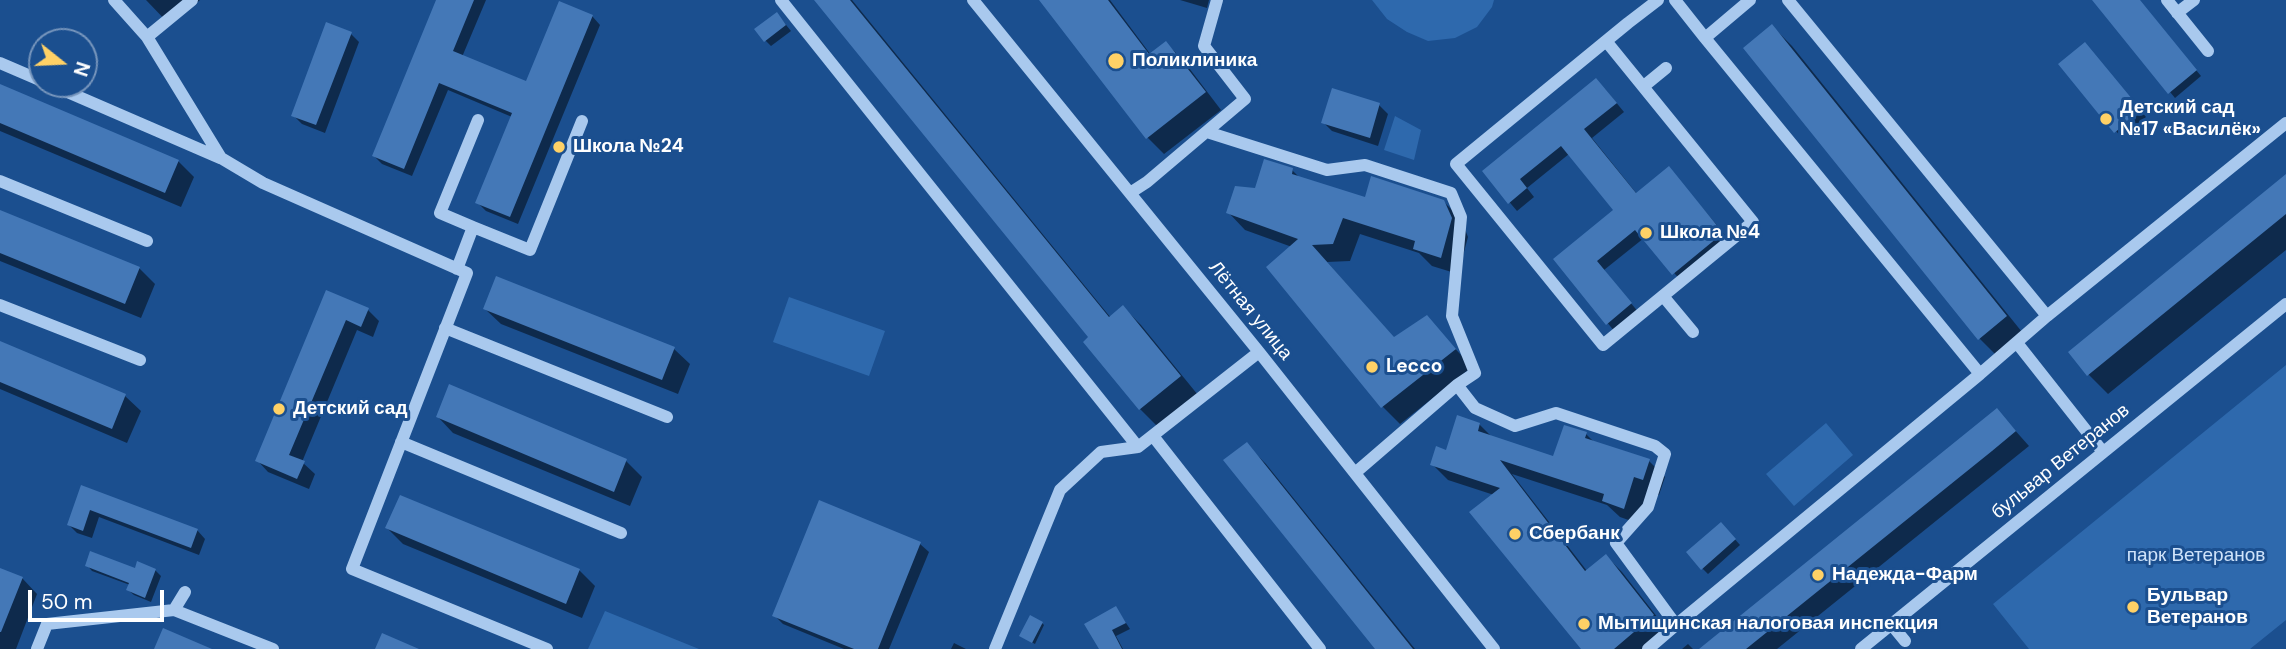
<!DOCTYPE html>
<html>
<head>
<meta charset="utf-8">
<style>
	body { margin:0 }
	#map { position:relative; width:2286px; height:649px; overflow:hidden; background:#1b4f8f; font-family:"DM Sans",sans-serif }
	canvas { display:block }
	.north { position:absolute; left:28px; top:28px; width:70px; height:70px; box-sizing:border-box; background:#1b4f8f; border:2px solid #7695bc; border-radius:50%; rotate:108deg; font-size:19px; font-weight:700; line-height:28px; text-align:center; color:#fff }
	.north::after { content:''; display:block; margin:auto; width:24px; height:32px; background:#ffd166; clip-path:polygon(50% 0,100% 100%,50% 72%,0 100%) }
	.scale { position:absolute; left:28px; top:590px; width:136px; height:32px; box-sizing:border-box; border:4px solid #fff; border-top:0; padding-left:9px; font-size:21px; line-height:24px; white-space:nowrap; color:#fff; -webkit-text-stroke:5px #1b4f8f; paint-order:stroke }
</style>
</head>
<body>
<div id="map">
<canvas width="2286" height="649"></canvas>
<div class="north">N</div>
<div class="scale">50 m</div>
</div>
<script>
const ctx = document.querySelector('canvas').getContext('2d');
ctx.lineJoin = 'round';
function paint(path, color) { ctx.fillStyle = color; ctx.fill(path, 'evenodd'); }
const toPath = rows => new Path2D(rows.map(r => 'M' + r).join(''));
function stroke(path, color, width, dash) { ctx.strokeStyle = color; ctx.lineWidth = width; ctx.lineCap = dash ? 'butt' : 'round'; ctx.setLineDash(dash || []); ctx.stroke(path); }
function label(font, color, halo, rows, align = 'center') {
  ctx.font = font + ' "DM Sans",sans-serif'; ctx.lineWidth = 6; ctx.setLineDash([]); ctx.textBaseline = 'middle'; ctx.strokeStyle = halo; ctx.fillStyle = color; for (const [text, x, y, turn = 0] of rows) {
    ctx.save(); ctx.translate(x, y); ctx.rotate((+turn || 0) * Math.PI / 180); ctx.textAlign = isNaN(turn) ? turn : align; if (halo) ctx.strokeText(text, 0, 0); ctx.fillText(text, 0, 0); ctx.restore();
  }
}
paint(toPath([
	[1372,0,1494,0,1492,7,1477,27,1455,38,1428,41,1407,32,1387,19],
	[1395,116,1421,130,1414,160,1384,150],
	[789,297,885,331,869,376,773,342],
	[2286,365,2286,620,2250,649,2029,649,1993,604],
	[1826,423,1853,455,1794,506,1766,474],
	[605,611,699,649,588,649]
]), '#2e69ad');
paint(toPath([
	[146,0,200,0,170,25],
	[438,0,486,0,462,57,527,83,592,16,600,25,518,224,486,211,477,202,512,117,448,90,412,176,382,164,374,156],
	[817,0,852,0,1111,318,1123,307,1141,325,1198,395,1158,427,1140,409,1091,337],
	[1041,0,1110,0,1151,55,1166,43,1183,60,1221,110,1164,154,1147,137],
	[1180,0,1209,0,1207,8],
	[2094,0,2138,0,2201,76,2175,98],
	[782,20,791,31,771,46,765,40],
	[1772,26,1792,46,2026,337,2000,359,1980,339,1746,48],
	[351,34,359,42,325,133,302,124,293,115],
	[2090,50,2146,117,2121,137,2061,64],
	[0,86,178,161,194,177,181,207,0,131],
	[1605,89,1624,112,1592,138,1637,194,1669,168,1731,242,1682,282,1644,238,1604,270,1639,313,1615,332,1555,259,1615,210,1569,154,1527,188,1534,197,1517,211,1484,172],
	[1379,105,1388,114,1378,146,1332,131,1323,122],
	[1292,170,1301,179,1366,199,1444,202,1461,219,1468,237,1458,274,1432,266,1419,253,1360,234,1350,261,1327,262,1395,339,1427,318,1472,367,1400,424,1383,407,1268,267,1292,247,1245,230,1228,212,1256,190],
	[2286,177,2286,250,2108,394,2088,374],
	[0,212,139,268,155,284,141,318,0,261],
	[327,293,368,310,379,321,373,337,357,330,302,462,315,474,309,489,268,472,257,460],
	[485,309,674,349,690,364,678,394,501,324],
	[0,343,125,396,141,411,127,443,0,389],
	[1997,410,2029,446,1777,649,1702,649],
	[438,417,626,461,642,477,630,506,453,433],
	[1479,424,1493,438,1555,458,1586,434,1595,443,1649,461,1665,477,1659,495,1650,492,1640,524,1620,517,1607,505,1512,474,1587,571,1606,556,1622,572,1669,632,1648,649,1583,649,1494,495,1448,480,1432,464],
	[1246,444,1266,464,1415,649,1377,649],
	[82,487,197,530,205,539,199,555,99,517,92,538,77,533,69,525],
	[387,528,579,570,595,586,582,618,403,544],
	[1726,529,1740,545,1708,574,1702,568],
	[920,544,929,552,889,649,844,649,783,624,774,615],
	[87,565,136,571,155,570,161,576,151,602,134,595,128,590,130,585,92,571],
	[0,570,22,578,37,594,16,649,0,649],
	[1116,608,1130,629,1116,636,1123,649,1101,649],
	[1042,623,1044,625,1035,644,1024,638],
	[954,643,966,649,967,649,951,649],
	[1688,644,1693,649,1682,649]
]), '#0007');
paint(toPath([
	[436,0,474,0,453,51,526,81,559,1,593,15,510,217,475,203,512,113,439,83,404,169,372,156],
	[814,0,850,0,1109,317,1123,305,1181,376,1139,410,1083,342,1088,337],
	[1039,0,1108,0,1149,54,1166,41,1206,92,1146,139],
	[2092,0,2140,0,2197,70,2168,94],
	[777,12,786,25,764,42,754,29],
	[326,22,352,32,316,125,291,116],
	[1772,24,2007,316,1978,340,1743,48],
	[2085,42,2142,111,2114,133,2058,64],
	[1596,78,1617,103,1584,129,1636,193,1669,166,1723,233,1672,275,1635,230,1597,261,1632,303,1606,325,1553,259,1613,210,1561,146,1520,179,1527,188,1508,204,1482,171],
	[0,84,179,160,165,193,0,123],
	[1332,88,1380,103,1370,138,1321,123],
	[1264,159,1293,168,1292,174,1365,197,1371,176,1444,200,1452,218,1441,258,1413,249,1415,241,1343,218,1333,244,1312,245,1394,337,1427,315,1456,349,1381,408,1266,267,1298,239,1226,213,1235,186,1255,188],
	[2286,174,2286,214,2087,376,2068,352],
	[0,210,140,267,125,304,0,253],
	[496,276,675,347,662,380,483,309],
	[326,290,369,308,361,327,346,320,289,455,305,461,297,479,255,461],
	[0,341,126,394,112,429,0,382],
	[449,384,627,459,614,492,436,417],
	[1997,408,2016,431,1992,451,1746,649,1699,649],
	[1457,415,1480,423,1478,431,1553,456,1564,425,1587,432,1585,438,1650,459,1643,480,1634,477,1624,509,1602,501,1604,494,1500,460,1585,571,1606,554,1654,615,1614,649,1581,649,1469,512,1500,488,1430,465,1436,446,1446,450],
	[1247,442,1413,649,1375,649,1223,460],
	[81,485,198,529,191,548,90,510,83,531,67,525],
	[400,495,580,569,566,604,385,528],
	[819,500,921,542,878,649,854,649,772,616],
	[1721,522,1736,539,1701,570,1686,552],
	[90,551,135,568,137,561,156,569,145,598,126,590,129,583,85,566],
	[0,568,23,577,1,632,0,632],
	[1116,606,1126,623,1112,630,1122,649,1099,649,1084,624],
	[1030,615,1043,622,1032,643,1019,636],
	[163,628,212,649,154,649],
	[382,633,419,649,375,649]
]), '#4478b7');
stroke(toPath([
	[114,0,147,37,221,158,263,183,467,273,352,569,547,649],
	[781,0,1138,447],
	[973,0,1259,352,1494,649],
	[1675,0,1705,38],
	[1750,0,1705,38,1980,374],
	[1788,0,2047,316],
	[2167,0,2208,51],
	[2177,13,2194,0],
	[147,37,192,0],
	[1606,41,1753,222,1603,345,1456,164,1606,41,1628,23,1658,0],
	[0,63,42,81],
	[49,84,220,158],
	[1644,86,1666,68],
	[1207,132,1327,170,1365,165,1451,193,1461,217,1452,316,1475,373,1457,385,1355,473],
	[0,181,147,241],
	[1130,193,1147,182,1245,99,1204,46,1217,0],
	[473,227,530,250,582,121],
	[457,269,473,227,440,213,478,120],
	[1663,296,1693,332],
	[0,305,140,360],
	[445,328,667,417],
	[2017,343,2103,452],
	[1457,385,1475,408,1515,426,1556,413,1655,446,1665,454,1648,507,1616,543,1676,625,1648,649],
	[1153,436,1320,649],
	[401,442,621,533],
	[174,610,185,592],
	[1891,624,1905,641],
	[1676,625,1980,374,2047,316,2286,123],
	[37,649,47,624,174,610,273,649],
	[995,649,1060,490,1101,452,1138,447,1259,352],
	[1861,649,2286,304]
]), '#a9c9ee', 12);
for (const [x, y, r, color] of [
	[1116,61,9,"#ffd166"],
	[2106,119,7,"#ffd166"],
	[559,147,7,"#ffd166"],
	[1646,233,7,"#ffd166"],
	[1372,367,7,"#ffd166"],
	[279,409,7,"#ffd166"],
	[1515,534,7,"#ffd166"],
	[1818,575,7,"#ffd166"],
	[2133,607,7,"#ffd166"],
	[1584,624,7,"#ffd166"]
]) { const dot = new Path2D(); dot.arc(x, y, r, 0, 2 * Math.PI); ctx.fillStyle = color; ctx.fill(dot); stroke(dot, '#1b4f8f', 2.5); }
label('bold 19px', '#fff', '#1b4f8f', [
	["Поликлиника",1132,61],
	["Детский сад",2120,108],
	["№17 «Василёк»",2120,130],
	["Школа №24",573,147],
	["Школа №4",1660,233],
	["Lecco",1386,367],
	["Детский сад",293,409],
	["Сбербанк",1529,534],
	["Надежда-Фарм",1832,575],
	["Бульвар",2147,596],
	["Ветеранов",2147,618],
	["Мытищинская налоговая инспекция",1598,624]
], 'left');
label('19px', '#fff', '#1b4f8f', [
	["Лётная улица",1250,311,51],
	["бульвар Ветеранов",2061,462,-39]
]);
label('19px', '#cfe3fa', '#1b4f8f', [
	["парк Ветеранов",2196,556]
]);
</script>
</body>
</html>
